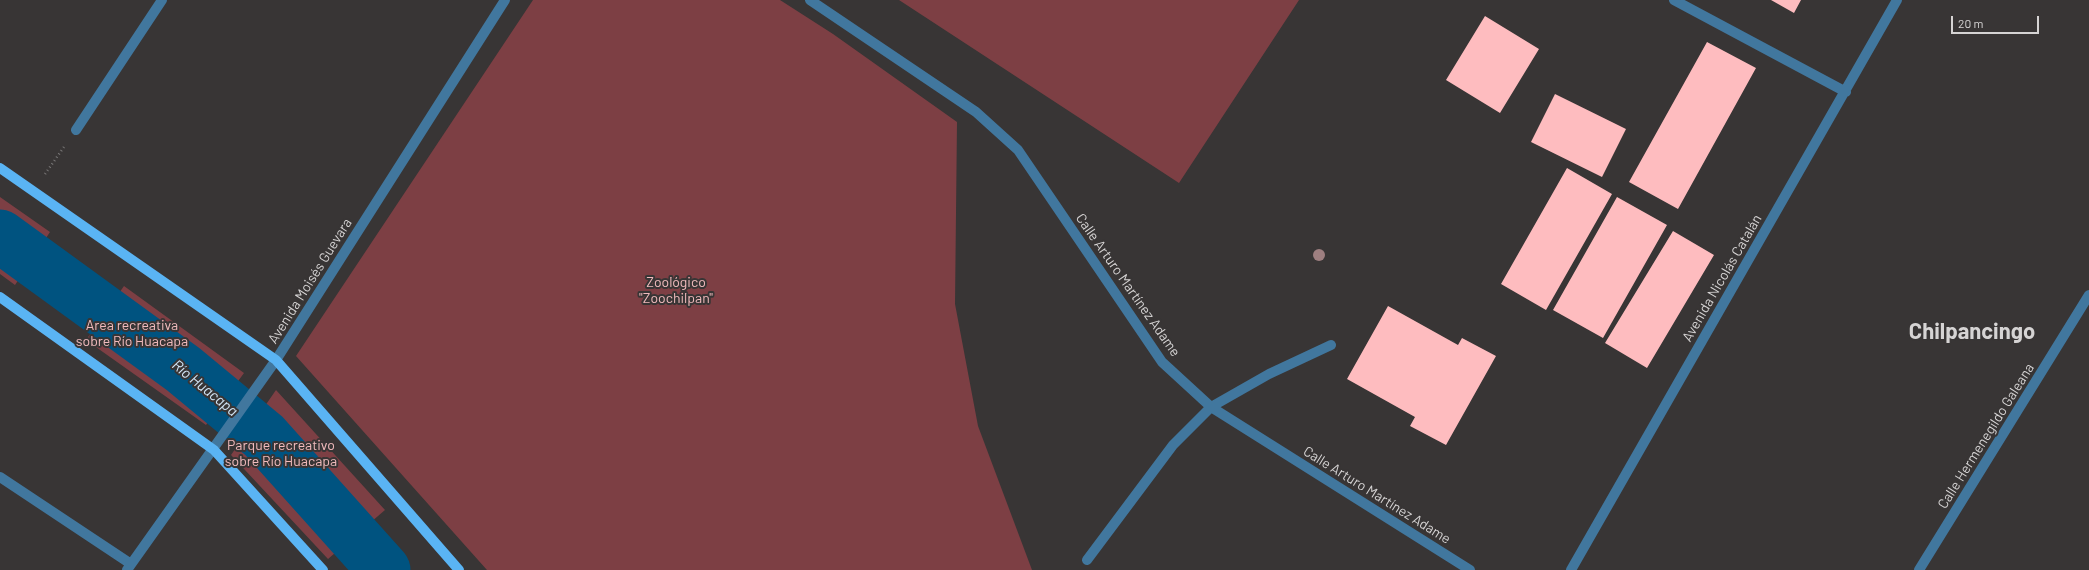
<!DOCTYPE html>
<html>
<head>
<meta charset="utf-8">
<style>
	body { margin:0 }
	#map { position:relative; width:2089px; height:570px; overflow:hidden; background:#383535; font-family:Barlow,sans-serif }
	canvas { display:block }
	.scale { position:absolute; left:1951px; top:16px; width:88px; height:18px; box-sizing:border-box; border:2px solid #d6d4d4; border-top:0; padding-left:5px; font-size:12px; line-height:14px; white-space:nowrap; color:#d6d4d4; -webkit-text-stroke:3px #383535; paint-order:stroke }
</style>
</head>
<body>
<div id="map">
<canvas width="2089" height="570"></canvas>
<div class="scale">20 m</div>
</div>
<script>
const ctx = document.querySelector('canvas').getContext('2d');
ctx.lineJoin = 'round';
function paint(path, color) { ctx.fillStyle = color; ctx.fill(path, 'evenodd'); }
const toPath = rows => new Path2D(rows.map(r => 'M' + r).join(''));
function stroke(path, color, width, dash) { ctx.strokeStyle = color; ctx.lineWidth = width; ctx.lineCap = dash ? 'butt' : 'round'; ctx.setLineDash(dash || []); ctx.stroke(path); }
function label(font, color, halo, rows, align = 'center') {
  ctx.font = font + ' Barlow,sans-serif'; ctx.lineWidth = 4; ctx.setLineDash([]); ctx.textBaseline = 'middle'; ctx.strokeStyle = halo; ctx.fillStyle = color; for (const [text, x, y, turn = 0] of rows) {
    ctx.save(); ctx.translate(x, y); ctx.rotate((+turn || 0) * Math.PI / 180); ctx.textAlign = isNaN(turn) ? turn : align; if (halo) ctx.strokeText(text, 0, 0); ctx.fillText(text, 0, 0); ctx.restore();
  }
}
paint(toPath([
	[533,0,780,0,833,34,957,122,955,304,978,426,1032,570,487,570,296,356],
	[899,0,1299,0,1179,183],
	[0,197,50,232,15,285,0,274],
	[124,286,244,373,206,425,86,340],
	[276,390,385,510,328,559,231,455]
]), '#7d3f44');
stroke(toPath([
	[0,236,183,369,264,436,384,570]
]), '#005380', 53);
paint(toPath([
	[1771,0,1801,0,1794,13],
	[1485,16,1539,49,1500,113,1446,80],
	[1707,42,1756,68,1678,209,1629,182],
	[1555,94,1626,129,1602,177,1531,142],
	[1567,168,1612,194,1546,310,1501,284],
	[1617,197,1667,225,1603,338,1553,310],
	[1673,231,1714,255,1647,368,1605,343],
	[1388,306,1458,345,1462,338,1496,356,1446,445,1410,426,1415,417,1347,379]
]), '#febcbf');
stroke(toPath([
	[45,174,64,147]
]), '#777575', 2.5, [1, 3]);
stroke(toPath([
	[810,0,976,112,1018,150,1162,362,1211,407,1470,570],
	[1674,0,1846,92],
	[76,130,162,0],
	[0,477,131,564],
	[1087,560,1173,445,1211,407,1269,374,1331,345],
	[127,570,276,360,505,0],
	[1571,570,1897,0],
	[1919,570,2089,295]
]), '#41779e', 10);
stroke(toPath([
	[0,168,276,360,459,570],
	[0,297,214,450,323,570]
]), '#5ab4f4', 10);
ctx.fillStyle = '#9e7f80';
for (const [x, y] of [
	[1319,255]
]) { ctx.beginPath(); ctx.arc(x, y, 6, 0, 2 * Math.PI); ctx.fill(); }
label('14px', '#d6d4d4', '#383535', [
	["Avenida Nicolás Catalán",1722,278,-60],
	["Avenida Moisés Guevara",310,281,-58],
	["Calle Arturo Martínez Adame",1128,285,55],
	["Calle Hermenegildo Galeana",1986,436,-58],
	["Calle Arturo Martínez Adame",1377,495,32]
]);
label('14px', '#f1bbbd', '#383535', [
	["Zoológico",676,282],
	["\"Zoochilpan\"",676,298],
	["Area recreativa",132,325],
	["sobre Río Huacapa",132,341],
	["Parque recreativo",281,445],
	["sobre Río Huacapa",281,461]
]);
label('italic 15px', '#d2e6f7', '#383535', [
	["Río Huacapa",205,388,39]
]);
label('bold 22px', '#d6d4d4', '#383535', [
	["Chilpancingo",1972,332]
]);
</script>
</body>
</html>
